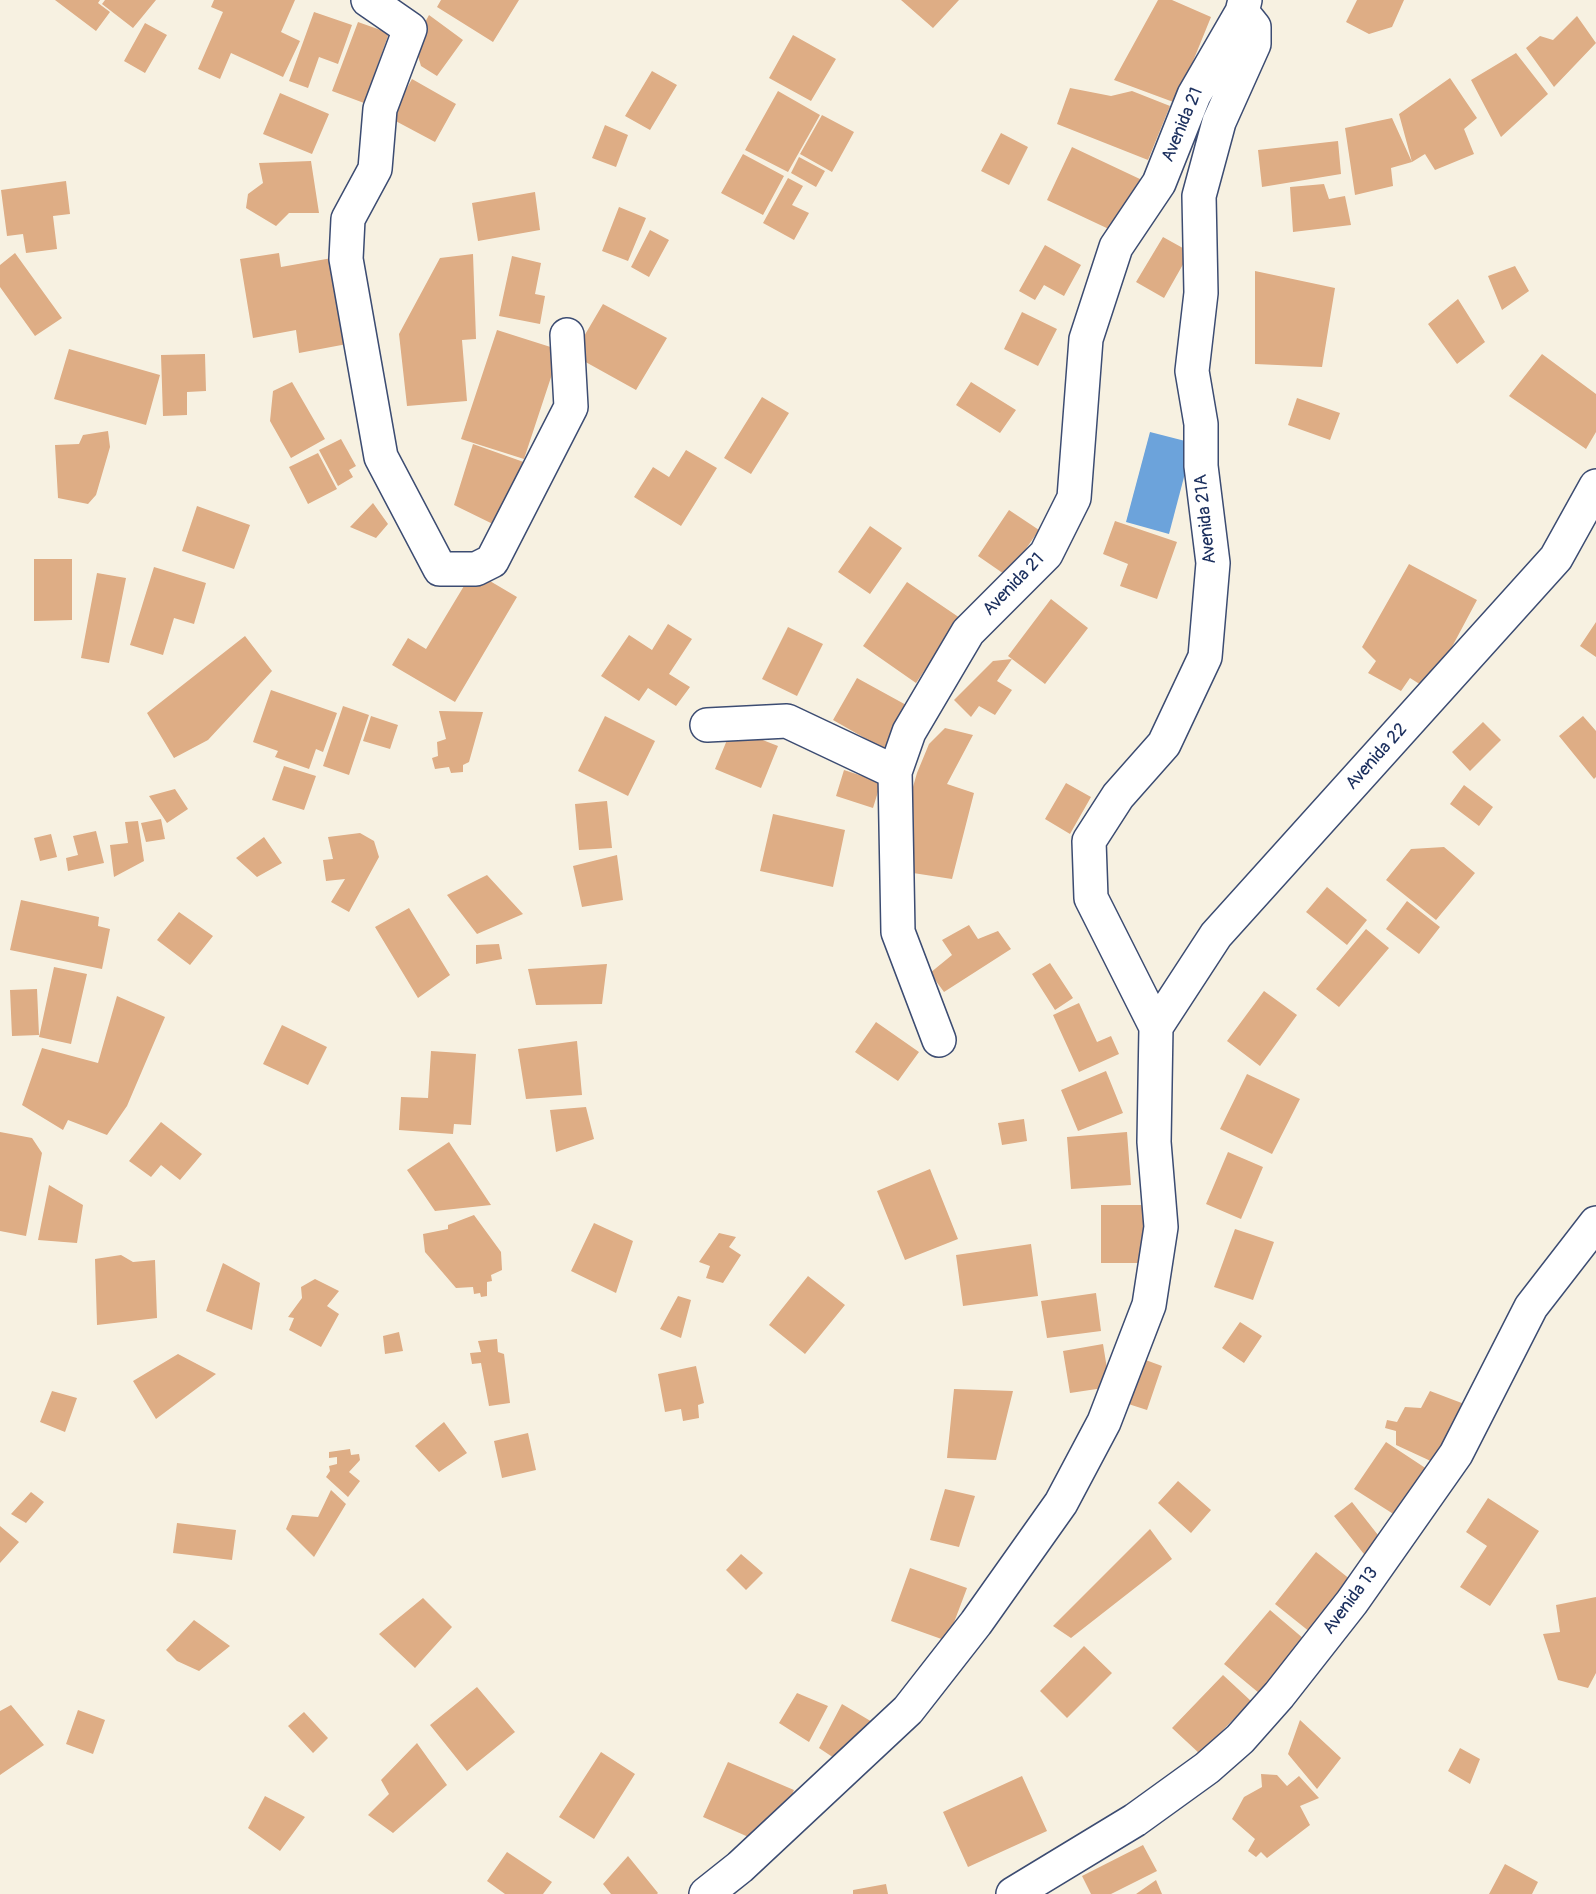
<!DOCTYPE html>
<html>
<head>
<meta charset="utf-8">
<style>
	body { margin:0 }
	canvas { display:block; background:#f7f1e1 }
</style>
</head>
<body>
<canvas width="1596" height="1894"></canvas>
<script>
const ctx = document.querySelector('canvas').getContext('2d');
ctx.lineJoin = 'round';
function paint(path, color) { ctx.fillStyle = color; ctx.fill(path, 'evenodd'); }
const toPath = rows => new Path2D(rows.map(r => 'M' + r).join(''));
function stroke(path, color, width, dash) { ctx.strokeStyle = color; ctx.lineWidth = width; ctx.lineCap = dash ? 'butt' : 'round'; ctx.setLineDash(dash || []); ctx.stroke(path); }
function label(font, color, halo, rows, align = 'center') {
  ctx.font = font + ' Pangolin,sans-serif'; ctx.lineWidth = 5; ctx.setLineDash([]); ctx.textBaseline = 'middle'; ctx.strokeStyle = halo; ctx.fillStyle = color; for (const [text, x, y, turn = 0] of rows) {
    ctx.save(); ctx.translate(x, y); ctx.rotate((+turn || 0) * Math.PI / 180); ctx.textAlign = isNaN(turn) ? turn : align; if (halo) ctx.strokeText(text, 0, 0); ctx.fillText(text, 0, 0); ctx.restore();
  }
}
paint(toPath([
	[1150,432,1193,443,1169,534,1126,522]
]), '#6ca3db');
paint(toPath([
	[55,0,100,0,98,3,110,12,96,31],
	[105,0,156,0,133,28,102,4],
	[214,0,295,0,281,32,300,41,283,77,231,53,220,79,198,69,223,12,211,7],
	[441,0,519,0,493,42,437,7],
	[901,0,959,0,933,28],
	[1158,0,1172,0,1211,17,1176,103,1114,80],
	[1357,0,1404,0,1392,27,1369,34,1346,22],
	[314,12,352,25,338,64,319,57,308,88,289,81],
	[429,15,463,40,437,76,421,66,414,43],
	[1577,16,1596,43,1554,87,1526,48,1540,36,1553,40],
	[358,22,389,33,364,103,332,91],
	[145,23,167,35,145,73,124,61],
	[793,35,836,59,811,101,769,78],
	[1516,53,1548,94,1501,137,1471,80],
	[652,71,677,85,650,130,625,116],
	[1450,78,1477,118,1464,129,1474,154,1435,170,1425,154,1412,162,1399,114],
	[412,79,456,104,435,142,390,118],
	[1070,88,1111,96,1132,91,1170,106,1148,160,1057,124],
	[778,91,820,115,788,172,745,150],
	[280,93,329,114,312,154,263,134],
	[822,115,854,132,832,172,800,154],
	[1392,118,1412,162,1391,168,1393,186,1355,195,1345,128],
	[605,125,628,135,616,167,592,158],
	[1001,133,1028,147,1009,185,981,171],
	[1338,141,1341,174,1262,187,1258,150],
	[1072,147,1142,180,1113,231,1047,200],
	[743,154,784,176,763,215,721,193],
	[799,157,825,171,816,187,791,173],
	[311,161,319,213,289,213,276,226,246,208,248,194,263,183,259,163],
	[788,178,803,186,792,205,809,213,794,240,763,223],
	[66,181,70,214,53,216,57,249,26,253,23,234,7,236,1,190],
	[1324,184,1329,199,1345,196,1351,225,1293,232,1290,187],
	[535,192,540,230,478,241,472,203],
	[619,207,646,218,628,261,602,251],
	[650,230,669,240,649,277,631,267],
	[1163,237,1190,252,1164,298,1136,282],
	[1045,245,1081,265,1064,296,1044,285,1035,300,1019,291],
	[15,253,62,318,35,336,0,287,0,265],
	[279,253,281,267,332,258,347,344,299,353,296,330,253,338,240,259],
	[473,254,476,339,462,340,467,401,407,406,399,334,440,258],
	[512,256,541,263,535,294,545,296,540,324,499,316],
	[1515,266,1529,291,1502,310,1488,276],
	[1255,271,1335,288,1322,367,1255,364],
	[1458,299,1485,342,1457,364,1428,324],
	[603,304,667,338,636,390,573,355],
	[1022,312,1057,329,1038,366,1004,349],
	[497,330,560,350,524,459,461,439],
	[69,349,160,375,146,425,54,399],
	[205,354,206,391,187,392,187,415,163,416,161,355],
	[1542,354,1596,394,1596,432,1586,449,1509,396],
	[292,382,325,439,291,458,270,421,273,391],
	[971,382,1016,410,1000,433,956,405],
	[762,397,789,413,751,474,724,458],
	[1297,398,1340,413,1330,440,1288,425],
	[108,431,110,447,96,495,88,504,58,498,55,445,79,444,83,435],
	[341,439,356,466,349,470,353,477,338,486,319,450],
	[473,444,532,465,501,528,454,505],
	[686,450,717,468,681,526,634,497,653,467,669,477],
	[318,453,337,489,308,504,289,467],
	[373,503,388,524,376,538,350,527],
	[197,506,250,525,234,569,182,551],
	[1009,510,1039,530,1007,576,978,556],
	[1115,521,1177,542,1157,599,1120,586,1128,564,1103,554],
	[870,526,902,548,870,594,838,572],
	[34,559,72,559,72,620,34,621],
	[1409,564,1477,600,1429,690,1410,678,1401,691,1368,673,1376,661,1362,647],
	[154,567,206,583,194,624,174,618,163,655,130,645],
	[473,571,517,597,455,702,392,665,408,638,426,649],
	[97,573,126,578,109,663,81,658],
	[907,582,960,618,916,683,863,646],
	[1051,599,1088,628,1045,684,1008,656],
	[1596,622,1596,657,1580,646],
	[668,624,692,639,669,674,690,687,676,706,648,688,639,701,601,676,629,635,652,650],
	[788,627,823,644,797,696,762,679],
	[245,636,272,671,208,740,174,758,147,713],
	[1012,659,997,681,1012,690,995,715,979,706,971,717,954,700,993,661],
	[857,678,908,706,884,749,833,720],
	[271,690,337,713,323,752,316,749,309,769,275,757,278,751,253,742],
	[343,706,369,715,349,775,323,766],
	[439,711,483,712,469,762,463,765,463,772,451,773,449,767,435,769,432,758,438,756,437,742,446,739],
	[371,716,398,725,390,749,363,741],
	[605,716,655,741,628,796,578,771],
	[1583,716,1596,731,1596,777,1594,779,1559,736],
	[1483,722,1501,740,1470,771,1452,752],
	[732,728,778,746,761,788,715,769],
	[945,728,973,735,947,784,974,793,952,879,900,871,902,825,917,773,929,744],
	[284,766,316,776,304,810,272,800],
	[844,770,881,782,873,808,836,796],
	[1066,783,1091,797,1070,834,1045,819],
	[1464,785,1493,807,1479,826,1450,804],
	[175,789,188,809,167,823,149,796],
	[607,801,612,848,579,850,575,804],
	[773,814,845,830,833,887,760,871],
	[161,819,165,839,146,842,141,823],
	[138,821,144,861,114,877,110,845,128,843,125,822],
	[96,831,104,863,68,871,66,858,78,855,73,836],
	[360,833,374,841,379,857,349,912,331,902,345,879,326,881,323,860,333,859,328,837],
	[51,834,57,857,40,861,34,838],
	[264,837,282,863,257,877,236,858],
	[1444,847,1475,873,1436,920,1386,880,1411,849],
	[617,855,623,900,582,907,573,866],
	[487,875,523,914,477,934,447,895],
	[1327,887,1367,920,1347,945,1306,912],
	[21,900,99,917,98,926,110,929,102,969,10,950],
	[1407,901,1440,927,1419,954,1386,929],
	[409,908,450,975,418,998,375,927],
	[179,912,213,936,190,965,157,940],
	[969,925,978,939,998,931,1011,949,944,992,930,973,952,955,942,940],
	[1366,929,1389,948,1339,1007,1316,989],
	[499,944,502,959,476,964,476,945],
	[1050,963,1073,998,1055,1010,1032,974],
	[607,964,602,1004,536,1005,528,969],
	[54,967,87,974,71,1044,39,1037],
	[37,989,39,1035,12,1036,10,990],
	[1264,991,1297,1015,1260,1066,1227,1041],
	[117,996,165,1017,127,1106,107,1135,68,1120,63,1130,22,1105,42,1048,98,1063],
	[1079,1003,1097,1042,1111,1036,1119,1054,1079,1072,1053,1015],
	[876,1022,919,1052,898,1081,855,1052],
	[282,1025,327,1047,308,1085,263,1064],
	[577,1041,582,1095,526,1099,518,1049],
	[431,1051,476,1054,471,1125,454,1124,453,1134,399,1130,401,1097,428,1098],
	[1106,1071,1123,1113,1078,1131,1061,1090],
	[1247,1074,1300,1099,1272,1154,1220,1129],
	[586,1107,594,1139,556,1152,550,1110],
	[1024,1119,1027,1141,1002,1145,998,1123],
	[161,1122,202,1154,180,1180,161,1165,151,1177,129,1161],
	[0,1132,32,1138,42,1153,26,1236,0,1231],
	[1127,1132,1131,1185,1071,1189,1067,1137],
	[449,1142,491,1205,435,1211,407,1170],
	[1228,1152,1263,1167,1241,1219,1206,1204],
	[930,1169,958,1239,905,1260,877,1191],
	[49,1185,83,1205,77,1243,38,1240],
	[1101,1205,1144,1205,1143,1263,1101,1263],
	[474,1215,501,1252,502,1270,491,1275,492,1281,487,1282,487,1296,481,1297,480,1293,474,1294,473,1287,456,1288,425,1252,423,1234,448,1229,448,1225],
	[594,1223,633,1241,616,1293,571,1271],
	[1235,1229,1274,1242,1253,1300,1214,1287],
	[719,1233,736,1237,729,1247,741,1255,723,1283,706,1278,710,1266,699,1262],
	[1031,1244,1038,1296,963,1306,956,1255],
	[121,1255,133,1262,155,1260,157,1318,97,1325,95,1259],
	[223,1263,260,1283,252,1330,206,1311],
	[808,1276,845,1305,805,1354,769,1325],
	[315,1279,339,1291,327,1306,339,1314,321,1347,289,1330,294,1318,288,1317,302,1298,301,1287],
	[1096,1293,1101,1331,1047,1338,1041,1301],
	[678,1296,691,1300,681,1338,660,1329],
	[1240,1322,1262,1336,1244,1363,1222,1348],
	[399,1332,403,1351,385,1354,383,1336],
	[497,1339,498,1352,504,1354,510,1403,489,1406,481,1363,472,1364,470,1353,481,1352,478,1341],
	[1103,1344,1110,1387,1070,1393,1063,1351],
	[178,1354,216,1374,156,1419,133,1381],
	[1132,1355,1162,1366,1147,1410,1116,1400],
	[696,1366,704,1403,698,1405,699,1418,683,1421,681,1409,665,1412,658,1374],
	[954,1389,1013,1391,996,1460,947,1458],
	[52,1391,77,1398,65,1432,40,1422],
	[1430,1391,1467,1405,1435,1463,1396,1445,1396,1431,1385,1428,1387,1420,1397,1422,1405,1407,1421,1408],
	[444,1422,467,1453,439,1472,415,1446],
	[528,1433,536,1470,502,1478,494,1441],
	[1386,1442,1439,1477,1406,1522,1354,1489],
	[350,1449,351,1455,359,1454,360,1460,349,1472,360,1481,348,1497,326,1477,330,1471,329,1466,337,1464,337,1457,329,1458,329,1452],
	[1178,1481,1211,1510,1191,1533,1158,1503],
	[945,1489,975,1496,959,1547,930,1540],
	[331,1490,346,1504,314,1557,286,1529,292,1515,318,1517],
	[31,1492,44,1502,26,1523,11,1514],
	[1488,1498,1539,1531,1490,1606,1460,1587,1487,1546,1466,1532],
	[1352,1502,1389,1549,1371,1563,1334,1516],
	[177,1523,236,1530,232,1560,173,1553],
	[0,1526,19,1542,0,1563],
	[1150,1529,1172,1559,1071,1638,1053,1626],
	[1316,1552,1351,1580,1310,1632,1275,1604],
	[741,1554,763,1573,746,1590,726,1570],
	[910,1568,967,1588,947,1641,891,1621],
	[1596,1597,1596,1673,1588,1688,1558,1680,1543,1634,1560,1632,1556,1605],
	[423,1598,452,1627,415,1668,379,1634],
	[1270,1610,1304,1639,1259,1693,1224,1664],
	[194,1620,230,1646,199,1671,177,1661,166,1650],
	[1084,1646,1112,1673,1067,1718,1040,1691],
	[1223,1675,1251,1701,1200,1754,1172,1728],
	[477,1687,515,1732,467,1771,430,1725],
	[797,1693,828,1706,809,1742,779,1723],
	[842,1704,889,1732,855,1772,819,1748],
	[11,1705,44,1745,0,1775,0,1711],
	[78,1710,105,1720,93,1754,66,1744],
	[304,1712,328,1738,313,1753,288,1726],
	[1300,1720,1341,1758,1317,1789,1288,1754],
	[417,1743,447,1785,393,1833,368,1815,389,1794,381,1780],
	[1460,1748,1480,1759,1470,1784,1448,1771],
	[601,1752,635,1774,594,1839,559,1817],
	[728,1762,794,1790,769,1846,703,1817],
	[1261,1774,1277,1775,1287,1786,1299,1776,1319,1798,1300,1806,1310,1825,1267,1858,1261,1852,1256,1857,1248,1851,1255,1839,1232,1819,1244,1797,1262,1787],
	[1022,1776,1047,1831,968,1867,943,1812],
	[265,1796,305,1817,280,1851,248,1828],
	[1143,1845,1157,1871,1111,1894,1091,1894,1082,1876],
	[507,1852,552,1882,543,1894,505,1894,487,1881],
	[628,1856,658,1893,657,1894,611,1894,603,1884],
	[1505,1864,1538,1882,1532,1894,1489,1894],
	[1156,1880,1162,1894,1136,1894],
	[886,1884,888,1894,853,1894,853,1890]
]), '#dead85');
const minor = toPath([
	[368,0,410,29,380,109,375,169,348,219,346,259,381,457,440,569,476,569,492,561,571,407,567,335],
	[707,725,787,721,895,772],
	[1156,1027,1216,935,1556,558,1596,486],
	[939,1040,898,932,895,772,909,732,968,632,1046,554,1074,498,1086,339,1116,247,1159,183,1194,95,1242,12,1245,0],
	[706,1894,740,1867,908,1710,976,1623,1061,1503,1104,1422,1149,1305,1161,1227,1154,1142,1156,1027,1091,898,1089,841,1118,796,1164,744,1205,657,1213,563,1201,466,1201,424,1192,371,1201,293,1199,196,1219,122,1254,44,1254,27,1242,12],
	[1013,1894,1135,1820,1207,1768,1240,1739,1279,1695,1352,1602,1456,1454,1531,1307,1596,1223]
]);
stroke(minor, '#3c4c72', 36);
stroke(minor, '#fff', 33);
label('18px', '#1b2f5e', '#fff', [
	["Avenida 21",1183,125,-67],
	["Avenida 21A",1206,519,-96],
	["Avenida 21",1014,585,-46],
	["Avenida 22",1377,757,-48],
	["Avenida 13",1351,1601,-53]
]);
</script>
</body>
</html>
